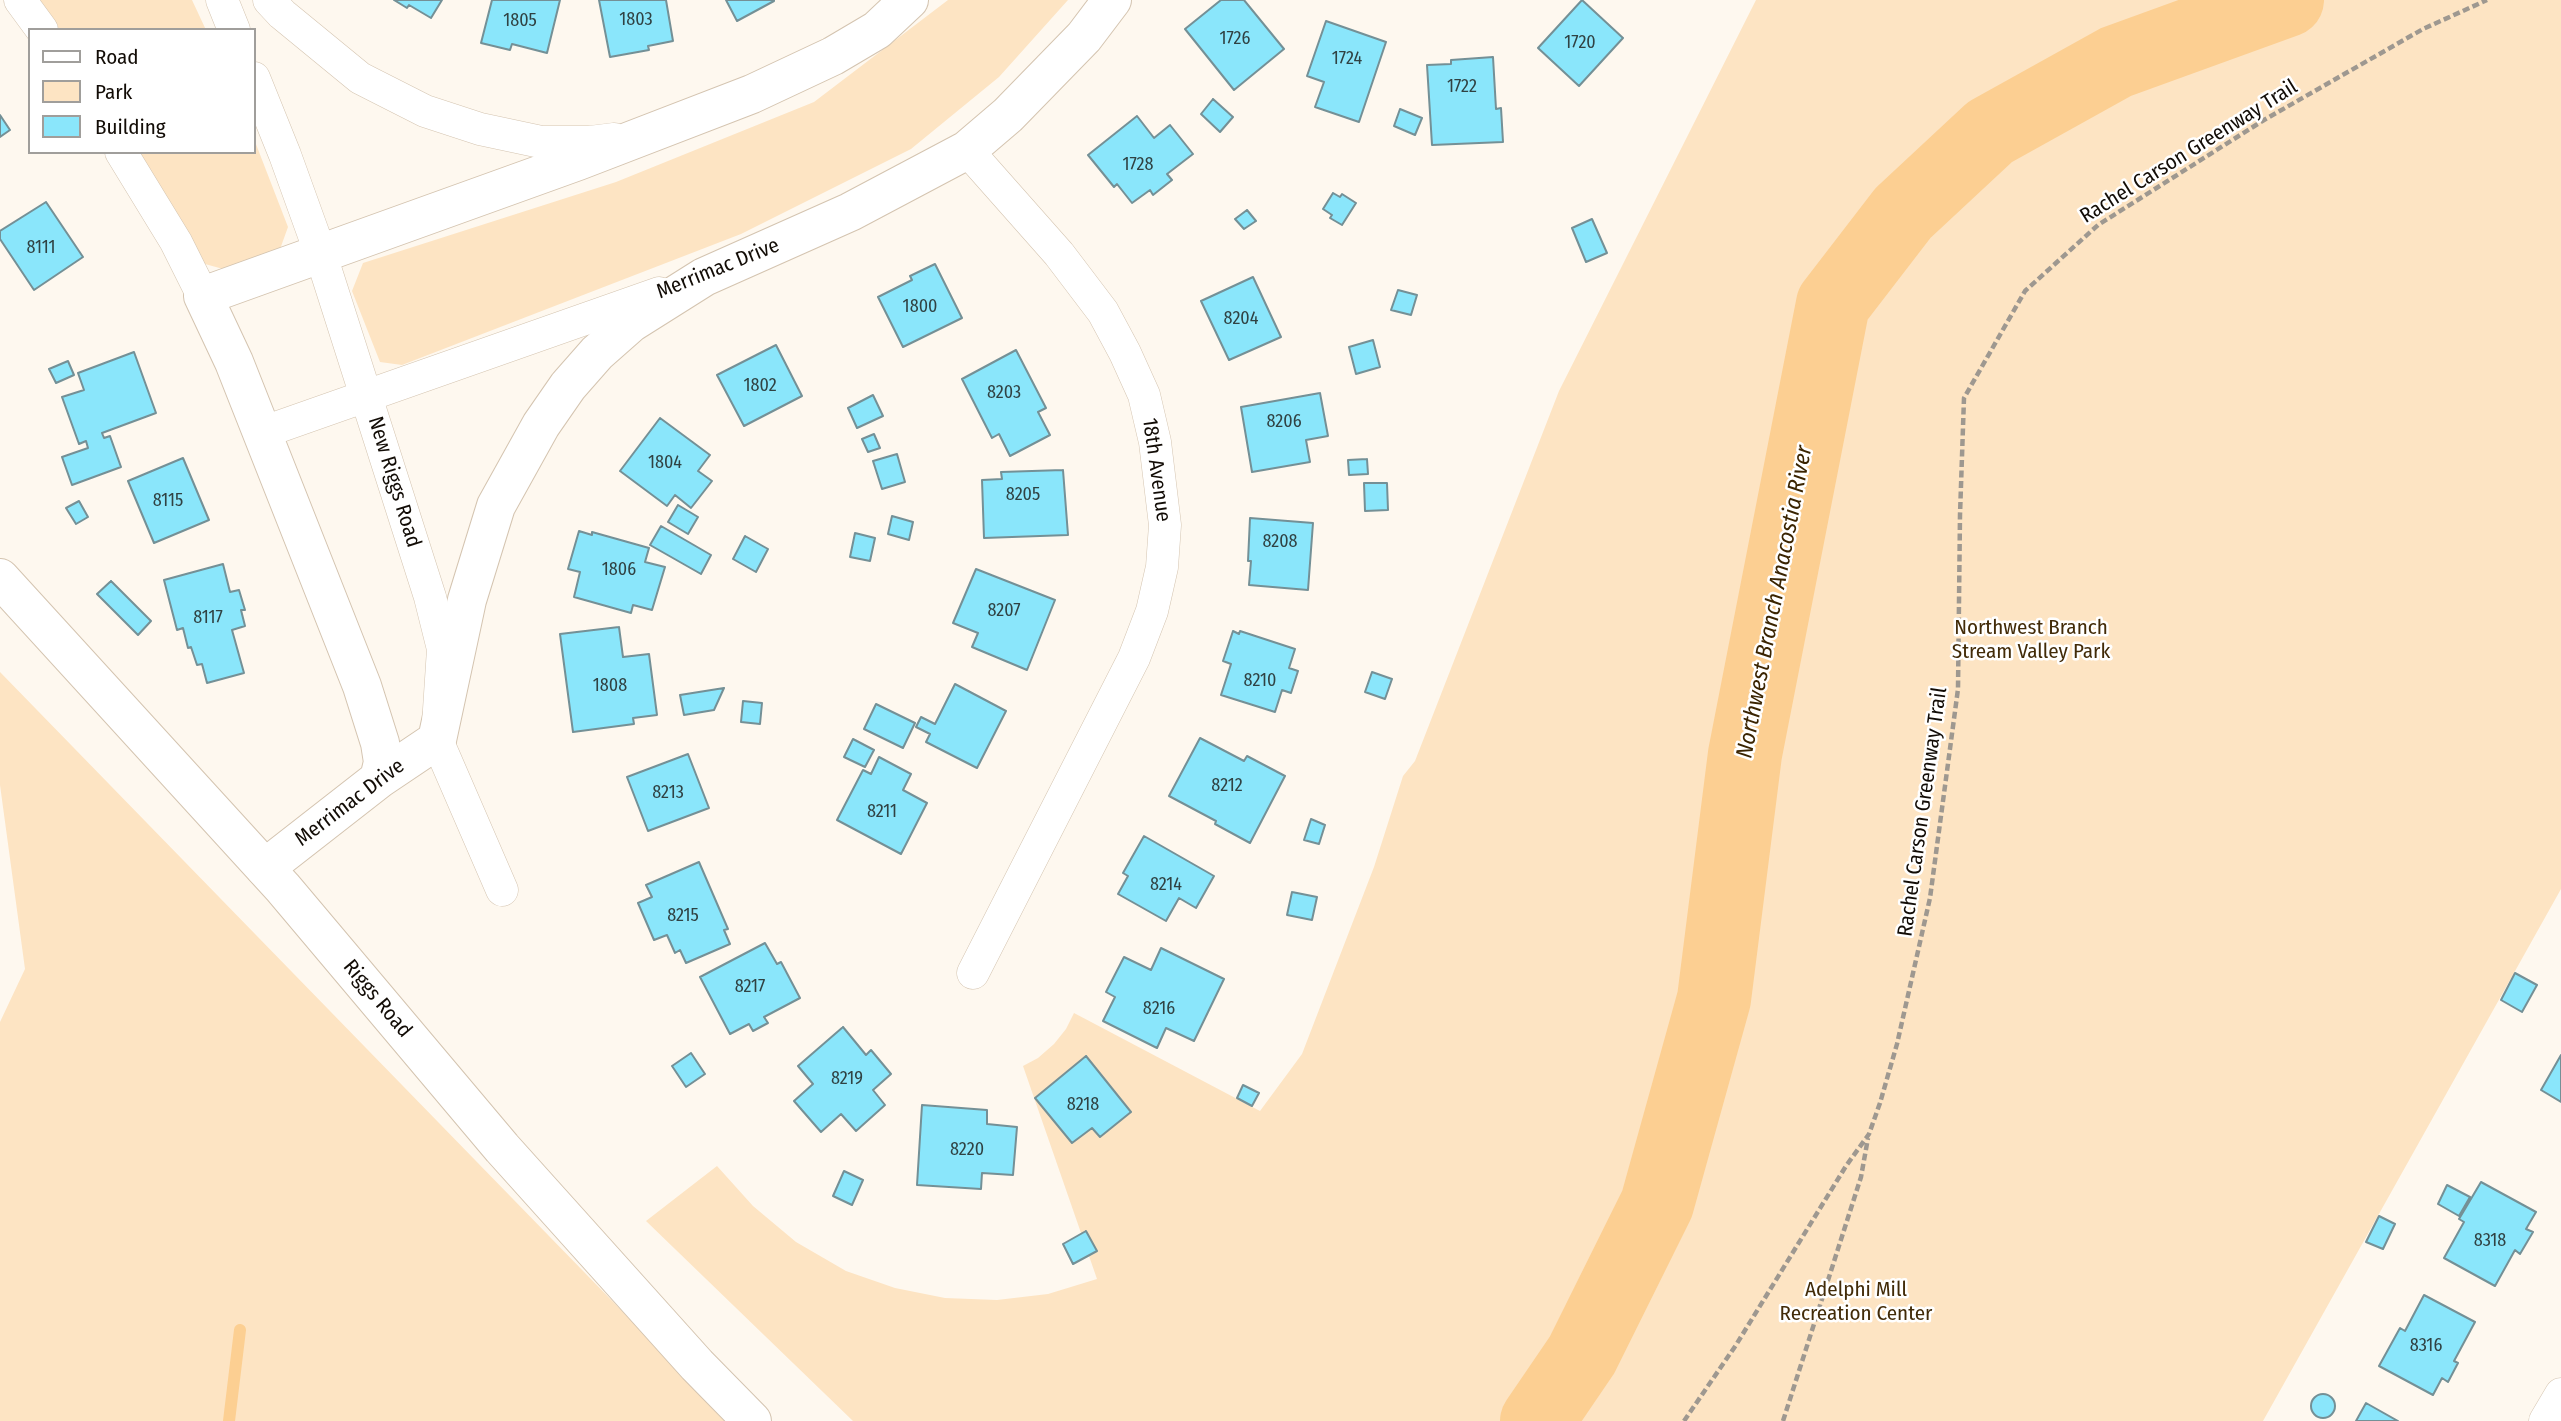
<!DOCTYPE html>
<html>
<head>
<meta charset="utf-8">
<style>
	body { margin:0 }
	#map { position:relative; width:2561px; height:1421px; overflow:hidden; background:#fef8ef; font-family:"Fira Sans Condensed",sans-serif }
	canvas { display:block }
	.legend { position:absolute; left:28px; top:28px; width:228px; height:126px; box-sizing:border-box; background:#fff; border:2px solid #a09e9b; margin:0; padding:9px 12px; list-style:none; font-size:21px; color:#120c06 }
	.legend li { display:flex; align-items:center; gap:14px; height:35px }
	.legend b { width:35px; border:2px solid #a09e9b }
</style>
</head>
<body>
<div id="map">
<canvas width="2561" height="1421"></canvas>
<ul class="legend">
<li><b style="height:9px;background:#fff"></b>Road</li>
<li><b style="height:19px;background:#fde4c3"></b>Park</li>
<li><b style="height:19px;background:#8ae6fb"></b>Building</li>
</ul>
</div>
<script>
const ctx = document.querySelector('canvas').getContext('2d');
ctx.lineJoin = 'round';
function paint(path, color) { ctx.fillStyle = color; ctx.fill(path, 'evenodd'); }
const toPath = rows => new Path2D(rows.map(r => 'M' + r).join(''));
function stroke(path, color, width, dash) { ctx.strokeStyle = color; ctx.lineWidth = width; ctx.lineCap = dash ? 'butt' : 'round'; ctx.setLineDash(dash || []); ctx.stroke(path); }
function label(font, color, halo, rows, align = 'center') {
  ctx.font = font + ' "Fira Sans Condensed",sans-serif'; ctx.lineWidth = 5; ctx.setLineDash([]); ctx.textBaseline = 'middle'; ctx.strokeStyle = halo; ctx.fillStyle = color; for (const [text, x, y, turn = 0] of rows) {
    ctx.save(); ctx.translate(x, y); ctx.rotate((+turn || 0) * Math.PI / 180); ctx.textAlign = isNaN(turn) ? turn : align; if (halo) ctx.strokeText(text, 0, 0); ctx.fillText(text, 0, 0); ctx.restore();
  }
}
paint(toPath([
	[40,0,192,0,206,30,60,30],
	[948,0,1068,0,999,77,911,149,741,234,402,365,380,362,352,291,363,263,616,182,814,102],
	[1756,0,2561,0,2561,889,2263,1421,853,1421,646,1221,717,1166,753,1206,796,1242,846,1271,895,1288,945,1298,997,1300,1048,1294,1097,1279,1023,1066,1038,1058,1054,1044,1066,1029,1074,1013,1260,1111,1302,1054,1374,867,1403,776,1415,761,1559,391],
	[254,139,288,227,279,252,234,272,205,264,138,152,254,152],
	[0,672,695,1386,731,1421,0,1421,0,1022,25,969,0,785]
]), '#fde4c3');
stroke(toPath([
	[229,1421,240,1330]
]), '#fccf92', 12);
stroke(toPath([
	[1537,1421,1582,1355,1657,1204,1714,999,1745,754,1833,304,1903,213,1990,132,2116,62,2287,0]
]), '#fccf92', 74);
const building = toPath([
	[394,0,442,0,431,18,409,5,407,8,394,0],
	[492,0,560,0,547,53,512,44,510,50,481,43,492,0],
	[599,0,666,0,673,41,648,46,649,50,610,57,599,0],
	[726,0,774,0,774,1,737,21,726,0],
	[1221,0,1244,0,1284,49,1234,90,1185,29,1221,0],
	[1582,0,1623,38,1579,86,1538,48,1582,0],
	[1326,21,1386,42,1359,122,1315,107,1324,82,1307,76,1326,21],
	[1493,57,1496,109,1501,108,1503,142,1432,145,1427,65,1451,64,1451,60,1493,57],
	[1213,99,1233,117,1220,132,1201,114,1213,99],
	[1400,109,1422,118,1415,135,1394,126,1400,109],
	[0,115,10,130,0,137,0,115],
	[1137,116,1154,138,1170,125,1193,154,1167,174,1172,180,1153,195,1150,190,1132,203,1117,184,1114,187,1088,155,1137,116],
	[1333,193,1340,197,1342,194,1356,203,1342,225,1330,218,1332,215,1323,209,1333,193],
	[46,202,83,257,34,290,0,239,0,231,46,202],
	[1247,210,1256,221,1244,229,1235,219,1247,210],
	[1592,219,1607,253,1586,262,1572,228,1592,219],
	[935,264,962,318,903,347,878,297,912,280,910,276,935,264],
	[1253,277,1281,337,1229,360,1201,301,1253,277],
	[1398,290,1417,295,1411,315,1391,310,1398,290],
	[1373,340,1380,367,1356,374,1349,347,1373,340],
	[776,345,802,396,744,426,717,375,776,345],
	[1016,350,1046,408,1038,412,1050,435,1010,456,999,434,992,438,962,379,1016,350],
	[134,352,156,413,102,433,104,438,110,436,121,467,72,485,62,457,88,448,86,441,79,444,62,397,84,390,78,373,134,352],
	[68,361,74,375,56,383,49,369,68,361],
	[1320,393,1328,436,1306,440,1310,462,1252,472,1241,407,1320,393],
	[873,395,883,416,857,428,848,408,873,395],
	[660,418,710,455,698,471,712,481,691,508,675,495,667,506,620,471,660,418],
	[874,434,880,448,868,452,862,439,874,434],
	[897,454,905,482,882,489,873,461,897,454],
	[183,458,209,520,154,543,128,481,183,458],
	[1367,459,1368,474,1349,475,1348,460,1367,459],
	[1063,470,1068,535,984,538,982,480,1002,479,1001,472,1063,470],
	[1364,483,1387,483,1388,510,1365,511,1364,483],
	[79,501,88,517,76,524,66,508,79,501],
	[678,505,698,517,688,534,668,522,678,505],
	[892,516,913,522,909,540,888,534,892,516],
	[1250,518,1313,523,1308,590,1249,585,1251,561,1248,561,1250,518],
	[661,526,711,555,701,574,650,545,661,526],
	[579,531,592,535,592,532,649,548,645,562,665,567,652,610,633,605,631,613,574,597,580,572,568,569,579,531],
	[855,533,875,538,870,561,850,557,855,533],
	[745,536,768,549,756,572,733,559,745,536],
	[223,564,230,592,239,590,245,610,241,610,245,626,232,630,244,673,207,683,202,664,197,665,191,647,188,648,183,628,177,630,164,580,223,564],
	[976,569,1055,600,1027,670,972,647,978,633,953,623,976,569],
	[111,581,151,621,138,635,97,594,111,581],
	[619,627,623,657,649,654,657,715,633,718,634,724,573,732,560,634,619,627],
	[1233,631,1239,634,1240,631,1295,649,1289,668,1298,671,1291,693,1282,690,1275,712,1221,695,1231,664,1223,661,1233,631],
	[1372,672,1392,679,1385,699,1365,692,1372,672],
	[955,684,1006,711,977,768,926,742,930,734,916,727,921,717,935,724,955,684],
	[724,688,714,710,684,715,680,695,724,688],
	[743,701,762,703,760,724,741,722,743,701],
	[876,704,915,723,903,748,864,729,876,704],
	[1200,738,1244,761,1247,756,1285,776,1250,843,1215,824,1216,821,1169,796,1200,738],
	[853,739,874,750,865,767,844,757,853,739],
	[688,754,709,808,648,831,627,777,688,754],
	[879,757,911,774,903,790,927,803,901,854,837,820,863,770,871,774,879,757],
	[1311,819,1325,825,1319,844,1304,840,1311,819],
	[1144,836,1214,876,1196,908,1179,898,1166,921,1118,894,1128,876,1123,873,1144,836],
	[699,862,728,929,724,930,730,944,686,963,680,950,675,953,667,935,654,940,638,903,652,897,646,885,699,862],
	[1292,892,1317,897,1312,920,1287,915,1292,892],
	[765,943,777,964,781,962,800,998,764,1017,768,1023,753,1031,749,1024,730,1034,700,977,765,943],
	[1161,948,1224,979,1194,1041,1166,1028,1157,1048,1103,1021,1115,997,1106,992,1124,957,1151,970,1161,948],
	[2515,973,2537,985,2522,1012,2501,1000,2515,973],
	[843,1027,866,1055,871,1050,891,1074,873,1090,885,1105,856,1131,841,1114,821,1132,794,1101,813,1084,798,1066,843,1027],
	[691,1053,705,1074,686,1087,672,1066,691,1053],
	[2561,1055,2561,1102,2541,1090,2561,1055],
	[1086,1056,1131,1112,1100,1137,1092,1128,1072,1143,1035,1098,1086,1056],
	[1243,1085,1259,1093,1252,1106,1237,1098,1243,1085],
	[922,1105,987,1110,987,1124,1017,1127,1013,1175,982,1173,981,1189,917,1185,922,1105],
	[844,1171,863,1180,852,1205,833,1196,844,1171],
	[2481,1182,2536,1212,2526,1229,2533,1232,2520,1254,2515,1250,2495,1286,2444,1258,2464,1222,2459,1219,2481,1182],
	[2447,1185,2470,1197,2459,1216,2438,1204,2447,1185],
	[2379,1216,2395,1224,2383,1249,2366,1242,2379,1216],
	[1086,1231,1097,1251,1073,1264,1063,1244,1086,1231],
	[2424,1295,2475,1322,2454,1361,2458,1363,2448,1382,2442,1378,2433,1395,2379,1366,2400,1328,2405,1331,2424,1295],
	'2311 1406a12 12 0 1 1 24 0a12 12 0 1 1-24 0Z',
	[2366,1403,2398,1421,2356,1421,2366,1403]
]);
paint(building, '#8ae6fb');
stroke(building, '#749096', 2);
const minor = toPath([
	[20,0,42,30],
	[222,0,234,30],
	[269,0,282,14,360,78,425,111,480,129,541,142,590,142,614,139],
	[254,78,285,155,320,252,430,597,443,649,437,740,502,890],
	[967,150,1059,254,1103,312,1125,353,1144,395,1155,442,1165,525,1162,567,1152,611,1134,658,973,973],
	[121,152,176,242,203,296],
	[261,433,659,293],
	[2545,1421,2561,1394]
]);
const tertiary = toPath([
	[379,779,383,762,380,743,362,686,234,362,203,296,578,161,752,94,833,56,877,30,909,0],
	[265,868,379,779,437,740,467,600,496,506,541,425,568,386,597,353,631,323,704,277,850,212,967,150,1008,115,1084,37,1112,0]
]);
const secondary = toPath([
	[0,578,283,888,502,1148,697,1365,752,1421]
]);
stroke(minor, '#d4c4b0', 33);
stroke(tertiary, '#d4c4b0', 40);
stroke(secondary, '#d4c4b0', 40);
stroke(toPath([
	[1684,1421,1736,1345,1846,1166,1869,1134,1880,1103,1897,1044,1930,898,1958,689,1960,515,1964,398,2025,291,2098,225,2264,120,2423,29,2487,0],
	[1783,1421,1861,1177,1868,1138]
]), '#9e9890', 4.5, [7, 3.5]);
stroke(minor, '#fff', 32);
stroke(tertiary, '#fff', 38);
stroke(secondary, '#fff', 38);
label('18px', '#304243', null, [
	["1803",636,20],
	["1805",520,21],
	["1726",1235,39],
	["1720",1580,43],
	["1724",1347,59],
	["1722",1462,87],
	["1728",1138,165],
	["8111",41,248],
	["1800",920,307],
	["8204",1241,319],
	["1802",760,386],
	["8203",1004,393],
	["8206",1284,422],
	["1804",665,463],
	["8205",1023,495],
	["8115",168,501],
	["8208",1280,542],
	["1806",619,570],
	["8207",1004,611],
	["8117",208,618],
	["8210",1260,681],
	["1808",610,686],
	["8212",1227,786],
	["8213",668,793],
	["8211",882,812],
	["8214",1166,885],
	["8215",683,916],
	["8217",750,987],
	["8216",1159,1009],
	["8219",847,1079],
	["8218",1083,1105],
	["8220",967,1150],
	["8318",2490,1241],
	["8316",2426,1346]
]);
label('21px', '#120c06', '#fff', [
	["Rachel Carson Greenway Trail",2189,152,-32],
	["Merrimac Drive",718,269,-22],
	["18th Avenue",1156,470,82],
	["New Riggs Road",394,482,73],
	["Merrimac Drive",350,803,-37],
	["Rachel Carson Greenway Trail",1923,812,-82],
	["Riggs Road",377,999,50]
]);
label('21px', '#422b08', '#fff', [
	["Northwest Branch",2031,628],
	["Stream Valley Park",2031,652],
	["Adelphi Mill",1856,1290],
	["Recreation Center",1856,1314]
]);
label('italic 23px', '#3a2401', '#fff', [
	["Northwest Branch Anacostia River",1775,602,-79]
]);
</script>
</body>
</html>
